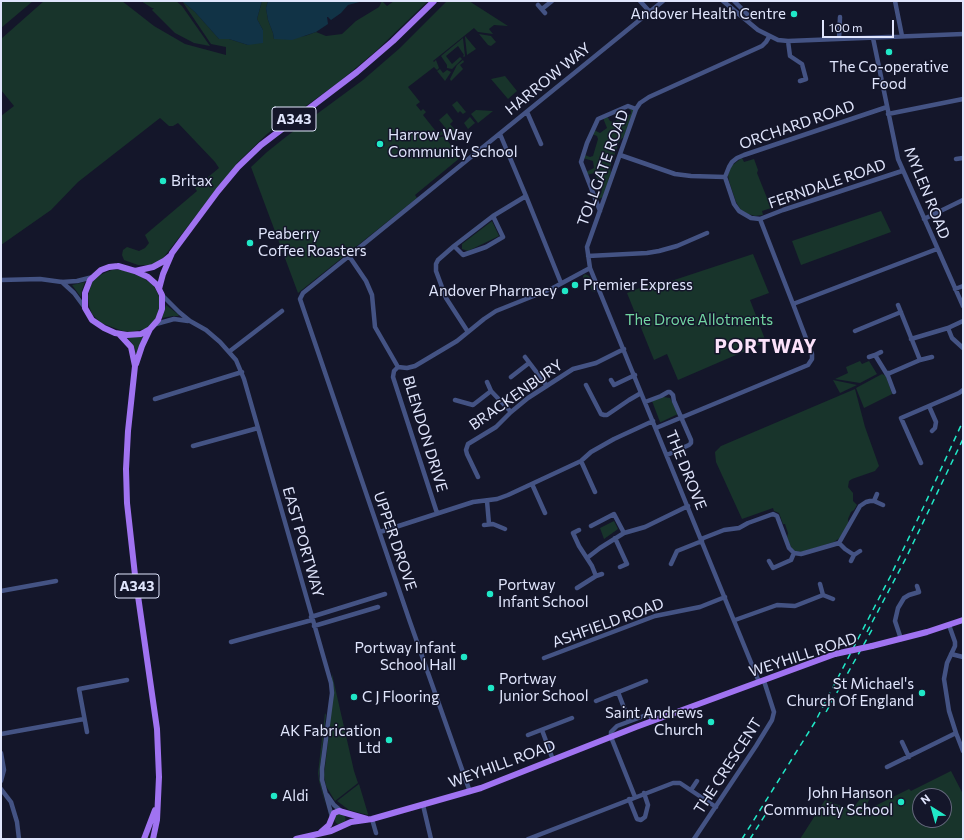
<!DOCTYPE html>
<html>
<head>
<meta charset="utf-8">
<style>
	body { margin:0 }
	#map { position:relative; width:964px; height:840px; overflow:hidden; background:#14162a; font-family:Commissioner,sans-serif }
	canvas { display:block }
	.frame { position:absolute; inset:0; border:2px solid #e0e5fc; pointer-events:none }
	.north { position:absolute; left:912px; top:788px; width:40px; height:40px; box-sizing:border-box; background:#14162a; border:1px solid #66697e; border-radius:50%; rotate:323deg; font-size:11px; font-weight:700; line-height:16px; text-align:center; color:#e0e5fc }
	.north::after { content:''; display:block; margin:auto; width:14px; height:18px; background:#20e8c7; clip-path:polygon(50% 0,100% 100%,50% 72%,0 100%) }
	.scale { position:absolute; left:822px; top:20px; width:72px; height:18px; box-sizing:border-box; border:2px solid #e0e5fc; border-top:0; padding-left:5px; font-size:12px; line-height:14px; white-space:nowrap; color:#e0e5fc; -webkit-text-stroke:3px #14162a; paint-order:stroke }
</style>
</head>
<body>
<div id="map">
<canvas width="964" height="840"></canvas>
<div class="frame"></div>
<div class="north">N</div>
<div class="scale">100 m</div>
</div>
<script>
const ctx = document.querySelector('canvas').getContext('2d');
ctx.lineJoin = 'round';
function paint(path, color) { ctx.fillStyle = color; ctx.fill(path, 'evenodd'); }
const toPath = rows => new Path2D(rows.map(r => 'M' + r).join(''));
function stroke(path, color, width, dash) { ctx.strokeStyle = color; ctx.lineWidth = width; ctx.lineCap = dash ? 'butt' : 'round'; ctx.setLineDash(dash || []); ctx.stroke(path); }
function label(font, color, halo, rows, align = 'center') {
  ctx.font = font + ' Commissioner,sans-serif'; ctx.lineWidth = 3; ctx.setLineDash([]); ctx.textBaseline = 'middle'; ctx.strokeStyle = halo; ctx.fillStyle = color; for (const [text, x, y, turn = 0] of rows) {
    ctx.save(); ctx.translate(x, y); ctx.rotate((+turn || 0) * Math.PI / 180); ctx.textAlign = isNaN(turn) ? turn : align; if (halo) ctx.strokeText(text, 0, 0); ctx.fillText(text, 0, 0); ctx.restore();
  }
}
paint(toPath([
	[1,1,33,1,1,28],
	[44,1,122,1,154,26,185,44,226,55,226,47,211,44,182,1,195,12,219,39,229,39,248,45,263,30,257,19,262,1,268,1,266,8,268,20,273,33,274,39,305,36,316,32,326,36,342,34,356,21,379,7,382,1,387,6,394,1,428,1,376,51,339,82,267,134,238,162,163,258,157,262,150,265,138,265,124,260,122,255,123,250,127,247,139,251,145,248,149,243,145,235,197,191,195,188,219,168,215,162,178,123,173,126,169,126,160,118,78,182,51,210,1,245,1,116,14,106,1,90,1,39],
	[141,1,176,1,182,6,210,46,194,43,175,33,152,10,154,8,152,8],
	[447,1,469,1,508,26,494,25,489,29,493,34,478,32,474,28,433,61,434,62,436,60,439,68,437,70,434,67,408,87,420,102,416,105,421,111,423,109,426,112,423,115,438,134,441,131,444,134,436,137,437,138,446,136,447,138,446,139,461,157,415,195,417,198,298,293,251,167,267,152,287,136,363,80,400,48],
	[479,34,491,36,496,42,491,46,488,45],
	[465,36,476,49,467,55,465,37],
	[463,38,465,56,464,57,463,56,464,55,458,46,446,56,452,64,460,57,462,59,452,69,447,68,447,65,441,56],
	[463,60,464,62,460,65,463,69,451,81,450,79,457,65],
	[440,69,443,73,447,70,451,72,445,81,437,71],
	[505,76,517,91,508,99,491,79],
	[457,101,466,112,463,114,460,111,458,113,452,105],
	[628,108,633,110,633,112,624,137,620,140,610,167,611,173,603,197,599,199,595,196,601,194,602,188,594,173,587,175,586,172,594,168,593,161,583,158,585,155,590,157,593,156,598,139,597,136,592,134,594,130,600,133,607,128,603,118,607,116,610,121,613,122,631,114,631,111],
	[476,110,493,111,478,123,471,114],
	[447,113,453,121,450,124,461,137,456,141,439,120],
	[470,117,475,123,468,129,464,123],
	[742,158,744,162,754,159,758,170,757,173,771,208,762,211,763,215,755,216,748,214,741,210,736,202,729,181,728,175,731,166],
	[881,211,891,232,801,265,792,241],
	[492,221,499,236,468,251,462,249,462,244],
	[753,254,769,293,750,300,766,342,678,380,667,354,654,360,627,293,650,284,659,285],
	[112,270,123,270,142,277,153,285,156,290,160,299,159,308,156,319,150,326,145,329,130,332,123,331,101,323,92,314,89,306,88,296,92,282,102,274],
	[585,274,589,276,596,290,595,292,592,291,587,277,583,278,583,276],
	[85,282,82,290,81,297,72,285],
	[166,305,179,315,178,316,173,316,162,318],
	[143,336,136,356,135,348,128,338],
	[860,361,862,364,869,361,877,374,860,383,835,379,848,373,846,367],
	[882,374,886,376,892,394,864,408,856,388],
	[833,380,857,385,840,393],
	[855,389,865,427,879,466,875,471,852,479,849,481,848,487,853,493,853,501,857,505,854,510,851,512,848,519,848,523,841,537,834,542,802,552,795,551,792,549,787,538,788,533,785,524,783,524,779,513,774,511,773,508,742,519,716,462,715,452,721,446],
	[663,397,670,398,678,414,661,422,660,422,652,401],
	[614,521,618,529,604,539,600,528],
	[332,674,354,771,358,783,335,801,326,786,324,775,329,733],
	[325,713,326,715,319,776,326,807,319,781,318,773],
	[951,771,963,794,963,839,800,839,825,800,852,810,865,792,868,794,870,798,866,806,867,810,909,789,911,791],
	[920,796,944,796,944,820,920,820],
	[359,784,368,814,368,815,349,810,337,801],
	'334.5 819a5.5 5.5 0 1 1 11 0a5.5 5.5 0 1 1-11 0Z'
]), '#18342b');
paint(toPath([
	[182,1,262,1,257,19,263,30,263,43,248,45,229,39,219,39,195,12],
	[268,1,363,1,348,5,341,13,331,20,328,17,327,17,328,24,316,32,292,40,274,39,273,33,268,20,266,8]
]), '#113346');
stroke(toPath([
	[640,1,650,12],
	[723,1,758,30,778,40,788,41,963,34],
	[734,1,751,18],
	[895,1,902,36],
	[538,5,545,13],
	[542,9,552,1],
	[873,38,898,159,963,306],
	[839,39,840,17],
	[788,41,790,56,802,64,806,79,800,81],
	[527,112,541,144],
	[888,114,963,99],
	[500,134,526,196,561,283],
	[620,155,675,174,691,176,725,177],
	[956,159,963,158],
	[725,177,729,167,732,162,737,158,744,155,887,107],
	[600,211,581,162,587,143,598,119,628,106,636,109],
	[760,219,783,210,902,171],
	[924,219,963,200],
	[454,246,463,255,486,247,503,237,493,216],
	[349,256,366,281,372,295,375,327,398,367,394,371,393,377,437,513],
	[588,256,647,253,659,251,677,246,707,233],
	[1,280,40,279,62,282,77,281,93,277],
	[62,282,74,293,85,308],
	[955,289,963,286],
	[162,295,179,312,190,321,206,330,220,342,236,360,244,379,331,683,332,693,322,769,322,780,332,817],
	[793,304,937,249],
	[156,324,174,319,188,321],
	[948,328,952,338,963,348],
	[855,331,901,312],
	[468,332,446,298,436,271,436,264,438,260,454,246,493,216,526,196],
	[911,339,948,328,963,321],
	[230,351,282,311],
	[875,355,881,352],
	[525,357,547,386],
	[869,357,875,355,888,376,894,392],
	[920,360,932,357],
	[398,367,407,368,415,366,457,341,484,319,496,311,551,289,590,268],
	[886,373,890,373,920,360,898,305],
	[511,377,529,363],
	[611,380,614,385,635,375],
	[487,382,491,391,511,412],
	[586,385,601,414,604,415,607,415,629,400,641,393],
	[155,399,242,372],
	[455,400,473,405,491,391],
	[645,402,661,396,668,392,670,392,673,395,674,401,691,440,691,443,689,445,667,455],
	[929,406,936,422,935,428,932,431],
	[656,428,808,365,812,359,812,354,793,304,760,219,751,218,739,211,734,204,725,177],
	[193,446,258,428],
	[581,461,595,492],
	[921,463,901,418,959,393,963,390],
	[478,477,467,454,466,450,468,444,496,427,511,412,528,398,573,369,596,363,624,349],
	[532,484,545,513],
	[487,501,489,524],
	[874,501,877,494],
	[484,525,493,524,505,529],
	[591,526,614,514,624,533],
	[380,532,473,502,497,499,508,495,581,461,591,452,614,439,653,421],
	[615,538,627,564,620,567],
	[701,539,724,530,739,528,748,523,773,514,777,516,789,548,794,553],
	[839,543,845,549,854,555,851,561],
	[854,555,860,551],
	[587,558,600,548,624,533,645,527,688,506],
	[769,561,773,568,791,560,794,553,801,554,839,543,860,506,866,502,870,501,874,501,883,505],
	[671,564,677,551,702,541],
	[596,576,602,574],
	[577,588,596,576,592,566,579,546,573,533,579,530],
	[1,591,56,581],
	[823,595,833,599],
	[311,617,385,594],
	[735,620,777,605,795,606,823,595,820,584],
	[314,626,378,607],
	[901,639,895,621,898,608,904,598,909,595,919,592,917,586],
	[231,642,312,620],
	[951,654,963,657],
	[544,658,655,616,700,607,725,597],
	[759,682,590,268,587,247,636,109,640,103,649,97,762,46,766,42,769,37],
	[618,692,629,721],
	[596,701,646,681],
	[542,730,553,760],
	[87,732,79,689,127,680],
	[956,733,963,751],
	[1,734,84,719],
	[528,735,572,718],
	[902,742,909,757],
	[1,753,4,770,1,781],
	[887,767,956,733,949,711,944,679,947,663,955,646,955,642,949,625],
	[1,789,11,802,17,822,19,839],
	[691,790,697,781],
	[470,792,410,622,300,299,303,293,349,256,663,1],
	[327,795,334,805,341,811],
	[635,797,611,737,611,732,617,726,649,714,650,715,653,721],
	[629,799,637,819,641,820,645,817,648,805,644,793],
	[423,805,431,839],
	[372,819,376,833],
	[528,839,673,783,680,783,716,807],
	[694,839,756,746,772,720,774,712,764,681]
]), '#445384', 4.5);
stroke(toPath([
	[118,266,135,271,148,277,157,285,162,295,162,309,158,320,150,329,141,334,127,335,115,333,104,328,92,320,85,308,85,293,90,280,101,270,109,267,118,266],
	[135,271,153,267,164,261,170,256],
	[159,289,163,274,172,253,218,191,238,167,261,145,357,72,393,41,434,1],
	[119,334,131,347,135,366,128,431,126,469,127,503,135,575,157,729,159,777,157,820,153,839],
	[136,364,142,346,150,329],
	[872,646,927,632,963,620],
	[321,832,329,825,334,813,339,811,367,819],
	[144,839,155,810],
	[296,839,331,831,351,822,372,819,481,788,636,727,835,654]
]), '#a073f1', 6);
stroke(toPath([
	[867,632,906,558,963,439],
	[826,712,873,628],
	[742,839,815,722,890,577,924,506,963,421],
	[750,839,767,812]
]), '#20e8c7', 1.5, [6, 5]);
stroke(toPath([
	[835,654,872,646]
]), '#a073f1', 6);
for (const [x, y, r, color] of [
	[794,14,4,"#20e8c7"],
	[889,52,4,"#20e8c7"],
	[380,144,4,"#20e8c7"],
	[163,181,4,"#20e8c7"],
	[250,243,4,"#20e8c7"],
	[575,285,4,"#20e8c7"],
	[565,291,4,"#20e8c7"],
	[490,594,4,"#20e8c7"],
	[464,657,4,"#20e8c7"],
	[491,688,4,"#20e8c7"],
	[922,693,4,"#20e8c7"],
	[354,697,4,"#20e8c7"],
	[711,722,4,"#20e8c7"],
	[389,740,4,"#20e8c7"],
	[274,796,4,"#20e8c7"],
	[901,802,4,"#20e8c7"]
]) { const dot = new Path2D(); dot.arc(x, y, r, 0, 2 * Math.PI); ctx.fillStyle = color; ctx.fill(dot); stroke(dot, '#14162a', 1.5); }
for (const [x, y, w] of [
	[294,119,44],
	[137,586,44]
]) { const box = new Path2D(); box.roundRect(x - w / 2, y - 12, w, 24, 3); ctx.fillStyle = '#14162a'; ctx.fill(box); stroke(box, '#e0e5fc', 1); }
label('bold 14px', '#e0e5fc', null, [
	["A343",294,119],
	["A343",137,586]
]);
label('15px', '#e0e5fc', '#14162a', [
	["Andover Health Centre",786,14,"right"],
	["The Co-operative",889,67,"center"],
	["Food",889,84,"center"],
	["Harrow Way",388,135],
	["Community School",388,152],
	["Britax",171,181],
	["Peaberry",258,234],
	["Coffee Roasters",258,251],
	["Premier Express",583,285],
	["Andover Pharmacy",557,291,"right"],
	["Portway",498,585],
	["Infant School",498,602],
	["Portway Infant",456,648,"right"],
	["School Hall",456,665,"right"],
	["Portway",499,679],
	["Junior School",499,696],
	["St Michael's",914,684,"right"],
	["Church Of England",914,701,"right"],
	["C J Flooring",362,697],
	["Saint Andrews",703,713,"right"],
	["Church",703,730,"right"],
	["AK Fabrication",381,731,"right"],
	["Ltd",381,748,"right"],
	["John Hanson",893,793,"right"],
	["Community School",893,810,"right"],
	["Aldi",282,796]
], 'left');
label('15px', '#e0e5fc', '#14162a', [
	["HARROW WAY",548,79,-39],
	["ORCHARD ROAD",797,125,-19],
	["TOLLGATE ROAD",603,168,-70],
	["FERNDALE ROAD",827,184,-19],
	["MYLEN ROAD",927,193,68],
	["BRACKENBURY",516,395,-35],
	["BLENDON DRIVE",425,434,73],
	["THE DROVE",686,470,68],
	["UPPER DROVE",395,541,71],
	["EAST PORTWAY",303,542,74],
	["ASHFIELD ROAD",608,623,-20],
	["WEYHILL ROAD",803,655,-18],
	["WEYHILL ROAD",502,764,-20],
	["THE CRESCENT",728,766,-57]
]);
label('15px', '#72d6a2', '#14162a', [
	["The Drove Allotments",699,320]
]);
ctx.letterSpacing = '1px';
label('bold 19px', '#fce2fa', '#14162a', [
	["PORTWAY",766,347]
]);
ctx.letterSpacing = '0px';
</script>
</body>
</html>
